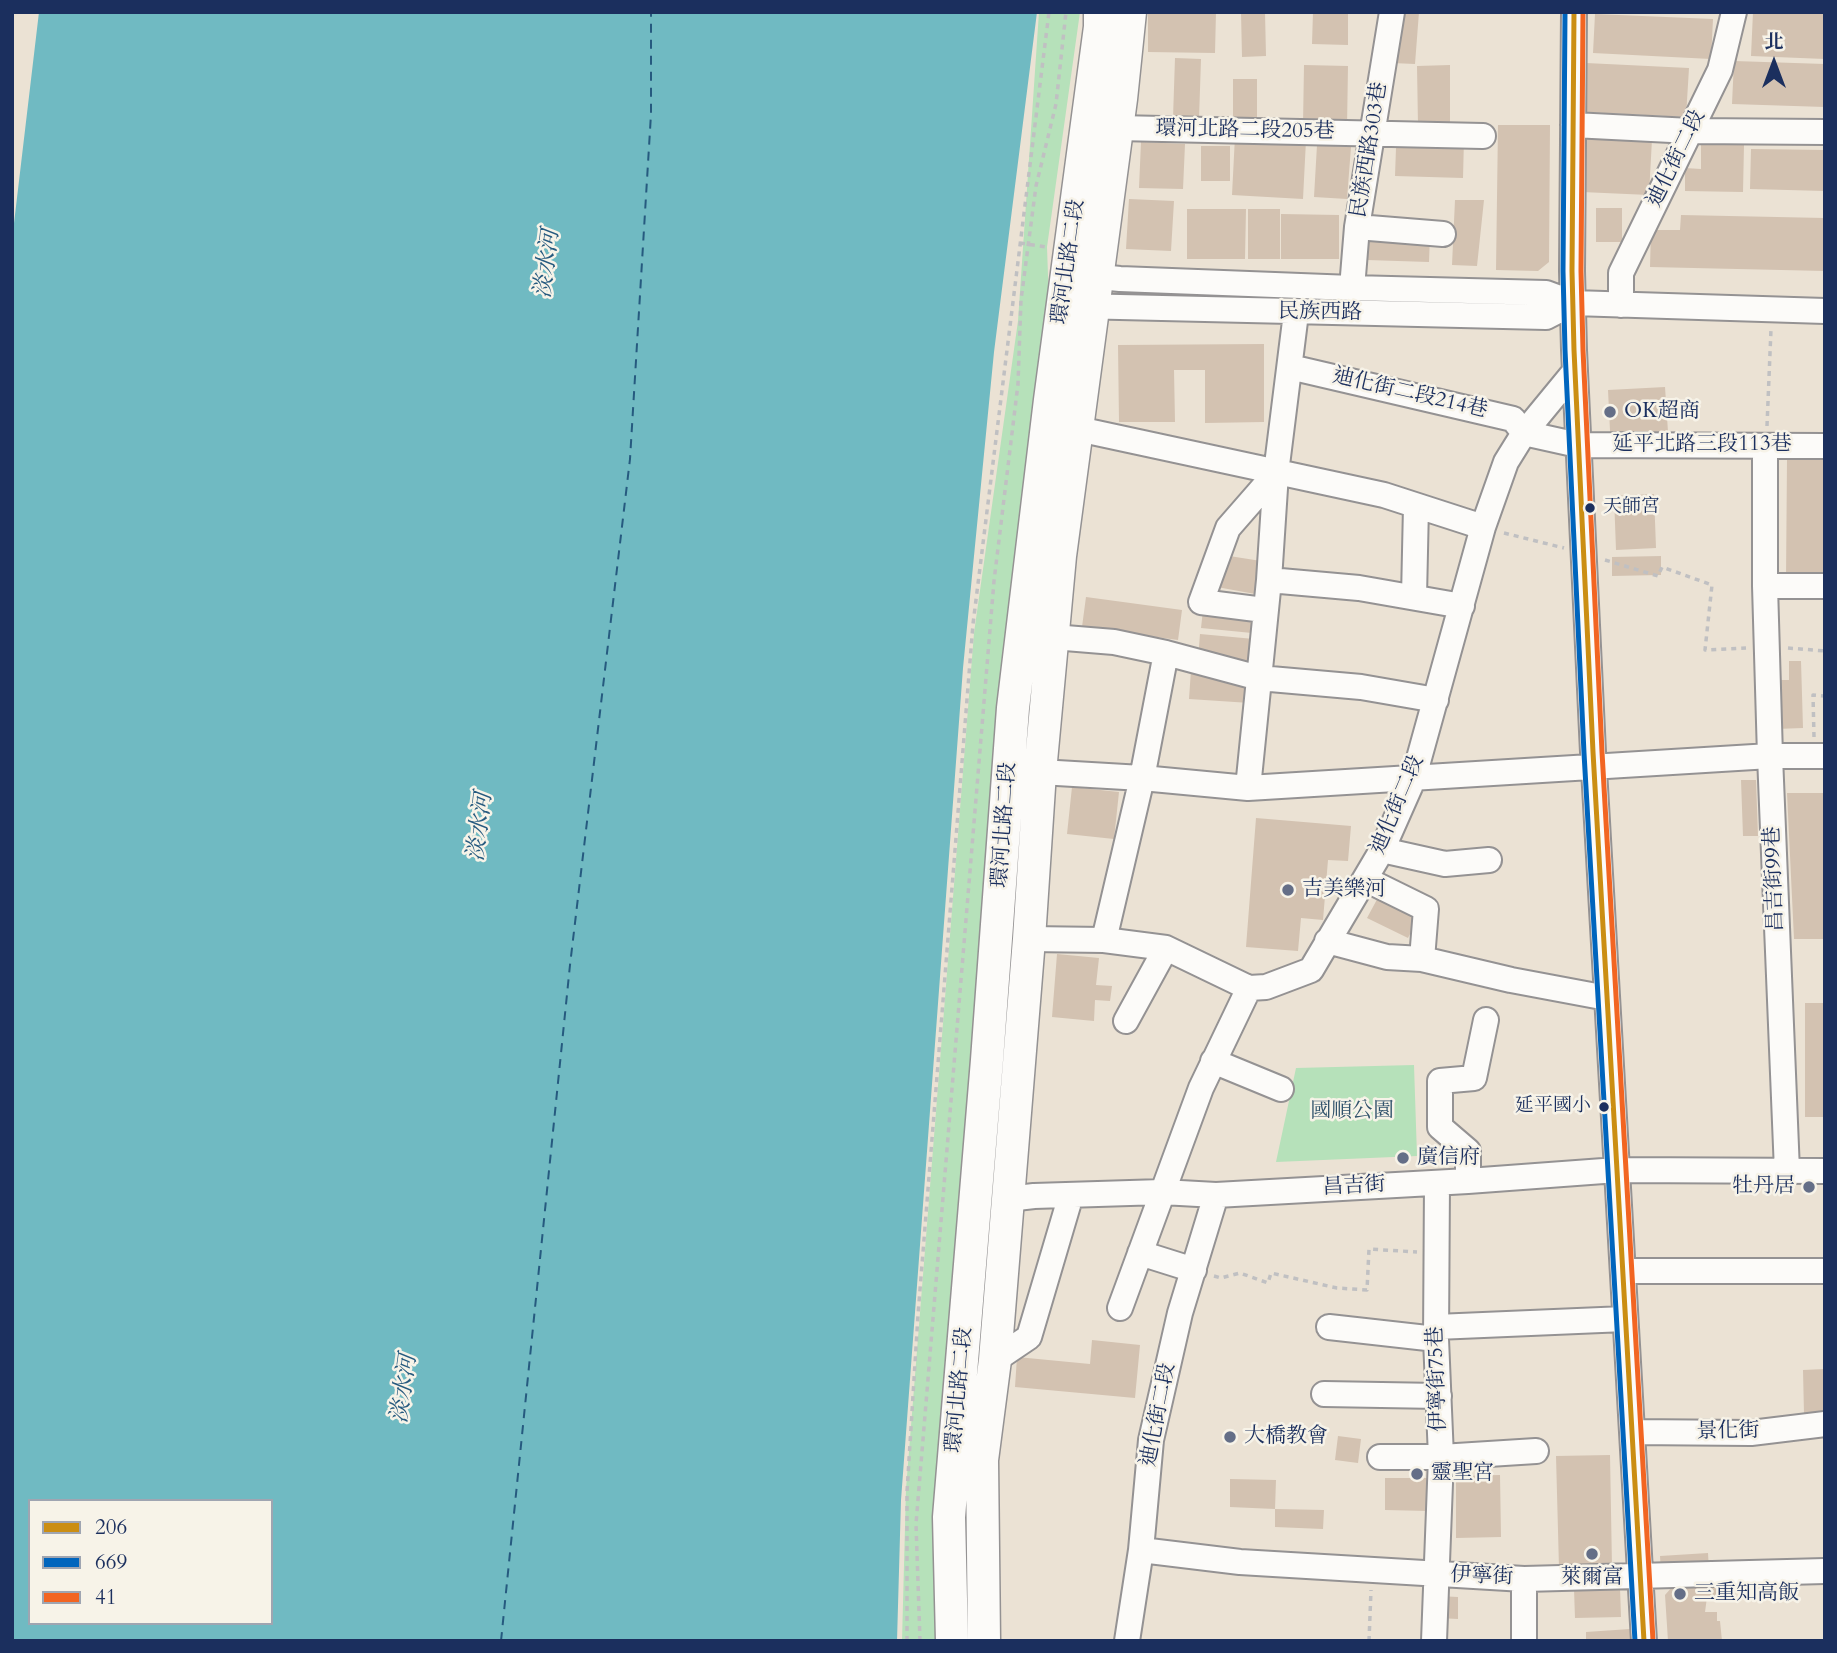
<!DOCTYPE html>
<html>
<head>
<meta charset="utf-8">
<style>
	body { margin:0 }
	#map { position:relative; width:1837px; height:1653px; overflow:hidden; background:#ebe2d4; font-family:Cardo,"Noto Serif TC",serif }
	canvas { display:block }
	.frame { position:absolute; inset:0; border:14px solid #1b2f5e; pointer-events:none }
	.legend { position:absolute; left:28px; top:1499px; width:245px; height:126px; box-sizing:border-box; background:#f7f3e8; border:2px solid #9fa5b1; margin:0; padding:9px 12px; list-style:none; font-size:21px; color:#1b2f5e }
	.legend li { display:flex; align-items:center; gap:14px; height:35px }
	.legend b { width:35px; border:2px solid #9fa5b1 }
	.north { position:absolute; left:1739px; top:28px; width:70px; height:70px; -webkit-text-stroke:5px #f7f3e8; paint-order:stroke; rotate:0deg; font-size:19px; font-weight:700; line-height:28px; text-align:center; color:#1b2f5e }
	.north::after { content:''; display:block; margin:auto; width:24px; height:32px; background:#1b2f5e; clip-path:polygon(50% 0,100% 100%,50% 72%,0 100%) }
</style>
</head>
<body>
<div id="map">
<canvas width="1837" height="1653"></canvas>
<div class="frame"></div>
<ul class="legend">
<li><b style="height:9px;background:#cb8e13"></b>206</li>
<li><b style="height:9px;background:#0065bd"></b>669</li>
<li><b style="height:9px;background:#f26522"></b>41</li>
</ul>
<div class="north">北</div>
</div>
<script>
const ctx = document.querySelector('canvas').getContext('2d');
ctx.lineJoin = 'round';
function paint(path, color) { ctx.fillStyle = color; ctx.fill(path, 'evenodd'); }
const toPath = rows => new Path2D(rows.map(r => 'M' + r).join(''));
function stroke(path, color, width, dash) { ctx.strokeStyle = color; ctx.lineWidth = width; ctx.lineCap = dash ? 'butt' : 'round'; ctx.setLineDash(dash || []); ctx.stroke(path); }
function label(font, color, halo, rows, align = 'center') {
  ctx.font = font + ' Cardo,"Noto Serif TC",serif'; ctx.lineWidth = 5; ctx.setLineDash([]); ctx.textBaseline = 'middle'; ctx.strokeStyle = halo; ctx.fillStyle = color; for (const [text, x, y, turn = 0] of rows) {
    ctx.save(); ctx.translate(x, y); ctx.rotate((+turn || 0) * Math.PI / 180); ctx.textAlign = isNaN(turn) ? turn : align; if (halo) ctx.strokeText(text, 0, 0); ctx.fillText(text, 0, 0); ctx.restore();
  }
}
paint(toPath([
	[1039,12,1080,12,1047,247,1050,332,943,1641,902,1641,906,1489,974,633,1018,321],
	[1414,1065,1417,1156,1276,1162,1296,1068]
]), '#b6e1ba');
paint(toPath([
	[39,12,1037,12,994,352,963,668,901,1500,897,1641,12,1641,12,240],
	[30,1501,271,1501,271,1623,30,1623]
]), '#70bac2');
stroke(toPath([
	[501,1641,570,965,630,459,651,114,651,12]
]), '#265a7f', 2, [9, 7]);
paint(toPath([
	[1148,12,1216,12,1215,53,1148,52],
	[1241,12,1265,12,1266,56,1242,57],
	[1313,12,1348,12,1348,45,1312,44],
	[1396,12,1419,12,1415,64,1392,63],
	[1753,12,1825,12,1825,59,1751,56],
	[1595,14,1713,19,1711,59,1593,53],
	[1175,58,1201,59,1199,119,1173,118],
	[1734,61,1825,64,1825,107,1732,104],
	[1586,63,1689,68,1686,117,1584,112],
	[1304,65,1348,66,1347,127,1303,125],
	[1450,65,1450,126,1418,126,1417,66],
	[1233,79,1257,79,1257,121,1233,121],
	[1498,125,1550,125,1549,262,1538,271,1496,270],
	[1235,136,1306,140,1303,199,1232,195],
	[1585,136,1652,139,1649,195,1582,192],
	[1411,137,1464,139,1463,178,1395,176,1396,148,1411,148],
	[1141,142,1185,144,1183,189,1139,188],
	[1701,144,1744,145,1743,192,1685,191,1685,168,1701,169],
	[1317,145,1351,147,1347,199,1314,197],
	[1201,146,1230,146,1230,181,1201,181],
	[1751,149,1825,150,1825,191,1750,189],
	[1129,199,1174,201,1171,251,1126,249],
	[1455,200,1484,200,1477,266,1452,265],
	[1596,208,1622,208,1622,242,1596,242],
	[1187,209,1246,209,1245,259,1187,259],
	[1248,209,1280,209,1280,259,1248,259],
	[1281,214,1339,215,1339,259,1281,259],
	[1681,215,1825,218,1825,271,1650,267,1651,230,1680,230],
	[1367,233,1430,235,1429,262,1367,260],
	[1264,344,1264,422,1205,423,1205,370,1174,370,1175,422,1119,422,1118,345],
	[1665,387,1669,447,1611,451,1608,390],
	[1787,460,1825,460,1824,579,1786,579],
	[1654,494,1656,548,1616,550,1614,496],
	[1223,555,1261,561,1255,594,1217,587],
	[1661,556,1661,575,1612,576,1612,557],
	[1086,597,1182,610,1178,640,1082,627],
	[1203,610,1253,614,1252,633,1201,628],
	[1200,634,1254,639,1251,665,1198,660],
	[1789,661,1801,661,1803,728,1776,729,1776,680,1789,680],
	[1191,670,1252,674,1250,703,1189,699],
	[1741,780,1756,780,1758,836,1743,836],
	[1072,787,1119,792,1114,839,1067,834],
	[1787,793,1825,793,1825,939,1794,939],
	[1256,818,1351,826,1348,861,1328,860,1323,920,1301,918,1298,951,1246,947],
	[1381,892,1421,912,1408,938,1367,918],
	[1057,954,1099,958,1096,985,1112,986,1110,1001,1095,1000,1094,1021,1052,1017],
	[1805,1003,1825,1003,1825,1117,1805,1117],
	[1092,1340,1140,1345,1135,1398,1015,1387,1017,1357,1090,1364],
	[1825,1369,1825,1414,1804,1414,1803,1370],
	[1338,1436,1361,1439,1358,1463,1335,1460],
	[1610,1455,1612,1567,1559,1568,1556,1456],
	[1500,1475,1501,1537,1456,1538,1456,1476],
	[1385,1478,1429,1478,1429,1511,1385,1510],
	[1230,1479,1276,1480,1275,1509,1230,1507],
	[1275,1509,1324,1510,1323,1529,1275,1527],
	[1708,1553,1709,1570,1661,1573,1660,1556],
	[1717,1584,1717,1597,1707,1597,1705,1612,1717,1612,1717,1621,1720,1621,1722,1641,1668,1641,1665,1595,1672,1587],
	[1620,1588,1621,1617,1575,1618,1574,1589],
	[1438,1596,1458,1597,1458,1619,1438,1618],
	[1630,1629,1631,1641,1586,1641,1586,1632]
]), '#d3c2b1');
const minor = toPath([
	[1574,12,1572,271,1574,350,1593,752,1644,1641],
	[1573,125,1691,131,1825,132],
	[1117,128,1483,136],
	[1357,227,1443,234],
	[1079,275,1120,279,1352,288,1546,293,1573,303,1825,311],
	[1352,288,1357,227,1392,12],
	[1621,305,1621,273,1720,70,1734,12],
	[1077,306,1546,317,1573,303],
	[1290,367,1513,419,1524,433,1578,445,1825,446],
	[1078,429,1384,495,1483,527],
	[1765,446,1765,586,1770,756,1787,1171],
	[1269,580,1359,588,1462,606],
	[1765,586,1825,586],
	[1414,597,1416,506],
	[1264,610,1201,602,1228,528,1276,473],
	[1053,637,1114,642,1166,653],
	[1040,772,1142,778,1248,788,1770,756,1825,756],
	[1248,788,1269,580,1276,473,1296,313],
	[1382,850,1445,864,1489,860],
	[1365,879,1426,909,1422,959,1511,980,1607,998],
	[1029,939,1104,940,1166,948,1249,988],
	[1104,940,1142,778,1166,653,1259,678,1361,687,1436,700],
	[1327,941,1387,957,1422,959],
	[1126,1021,1166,948],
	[1213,1061,1281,1089],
	[1468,1181,1468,1151,1440,1127,1440,1081,1474,1078,1486,1020],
	[1008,1199,1034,1196,1162,1192,1216,1195,1468,1181,1617,1170,1825,1171],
	[1140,1253,1194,1270],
	[1623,1271,1825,1271],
	[1120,1308,1201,1088,1249,988,1266,987,1311,970,1382,850,1413,780,1483,527,1506,462,1524,433,1575,371],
	[1329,1327,1436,1339],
	[1436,1327,1625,1319],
	[995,1360,1029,1337,1071,1195],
	[1324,1394,1439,1396],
	[1632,1432,1751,1433,1825,1424],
	[1380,1457,1441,1457,1536,1451],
	[1141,1550,1240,1562,1524,1579,1825,1571],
	[1127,1641,1141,1550,1151,1440,1180,1313,1216,1195],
	[1434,1641,1441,1457,1436,1339,1437,1183],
	[1524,1641,1524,1579]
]);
const major = toPath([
	[952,1641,949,1517,987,1060,1013,708,1050,400,1100,27,1100,12],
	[984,1641,982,1460,995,1360,1029,939,1040,772,1060,556,1121,99,1130,12]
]);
stroke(minor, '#949293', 28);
stroke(major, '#949293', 35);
stroke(toPath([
	[1020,243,1047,247],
	[1767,426,1771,329],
	[1504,533,1564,548],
	[1605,560,1658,576,1662,567,1712,585,1705,650,1746,648],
	[1788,648,1825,651],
	[1814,737,1813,695,1825,696],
	[1214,1276,1221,1278,1240,1273,1268,1283,1271,1273,1337,1288,1367,1290,1369,1249,1417,1252],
	[907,1641,907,1492,918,1315,973,624,1049,12],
	[920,1641,916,1524,994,581,1018,384,1021,300,1036,186,1056,104,1066,12],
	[1369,1641,1371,1590]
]), '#c0c0c2', 3.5, [5, 5]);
stroke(minor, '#fcfbf9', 24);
stroke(major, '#fcfbf9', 32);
stroke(toPath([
	[1574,12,1572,271,1574,350,1593,752,1644,1641]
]), '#cb8e13', 5);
stroke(toPath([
	[1565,12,1563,271,1565,350,1584,753,1635,1641]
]), '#0065bd', 5);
stroke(toPath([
	[1583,12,1581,271,1583,350,1602,752,1653,1640]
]), '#f26522', 5);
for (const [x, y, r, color] of [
	[1610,412,7,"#646e87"],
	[1590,508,6,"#1b2f5e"],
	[1288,890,7,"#646e87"],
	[1604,1107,6,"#1b2f5e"],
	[1403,1158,7,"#646e87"],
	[1809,1187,7,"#646e87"],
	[1230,1437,7,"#646e87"],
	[1417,1474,7,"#646e87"],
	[1592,1554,7,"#646e87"],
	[1680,1594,7,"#646e87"]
]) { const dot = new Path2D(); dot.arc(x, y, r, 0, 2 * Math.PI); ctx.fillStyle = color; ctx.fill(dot); stroke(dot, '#f7f3e8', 2.5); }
label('19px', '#1b2f5e', '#f7f3e8', [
	["天師宮",1603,508],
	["延平國小",1591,1107,"right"]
], 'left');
label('21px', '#1b2f5e', '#f7f3e8', [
	["環河北路二段205巷",1245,131,1],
	["民族西路303巷",1370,150,-81],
	["迪化街二段",1677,159,-64],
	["環河北路二段",1069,262,-82],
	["民族西路",1320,313,1],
	["迪化街二段214巷",1410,394,13],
	["延平北路三段113巷",1702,445],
	["迪化街二段",1398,805,-67],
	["環河北路二段",1005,825,-86],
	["昌吉街99巷",1775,879,-92],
	["昌吉街",1354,1187,-3],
	["伊寧街75巷",1438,1379,-92],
	["環河北路二段",960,1390,-85],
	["迪化街二段",1159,1415,-79],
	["景化街",1728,1432,-1],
	["伊寧街",1482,1577,2]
]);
label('21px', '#1b2f5e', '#f7f3e8', [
	["OK超商",1624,412],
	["吉美樂河",1302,890],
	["廣信府",1417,1158],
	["牡丹居",1795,1187,"right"],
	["大橋教會",1244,1437],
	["靈聖宮",1431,1474],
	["萊爾富",1592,1578,"center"],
	["三重知高飯",1694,1594]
], 'left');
label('21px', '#31536c', '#f7f3e8', [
	["國順公園",1352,1112]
]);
label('italic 23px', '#265a7f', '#f7f3e8', [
	["淡水河",548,264,-83],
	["淡水河",481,827,-83],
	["淡水河",405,1389,-82]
]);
</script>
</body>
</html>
